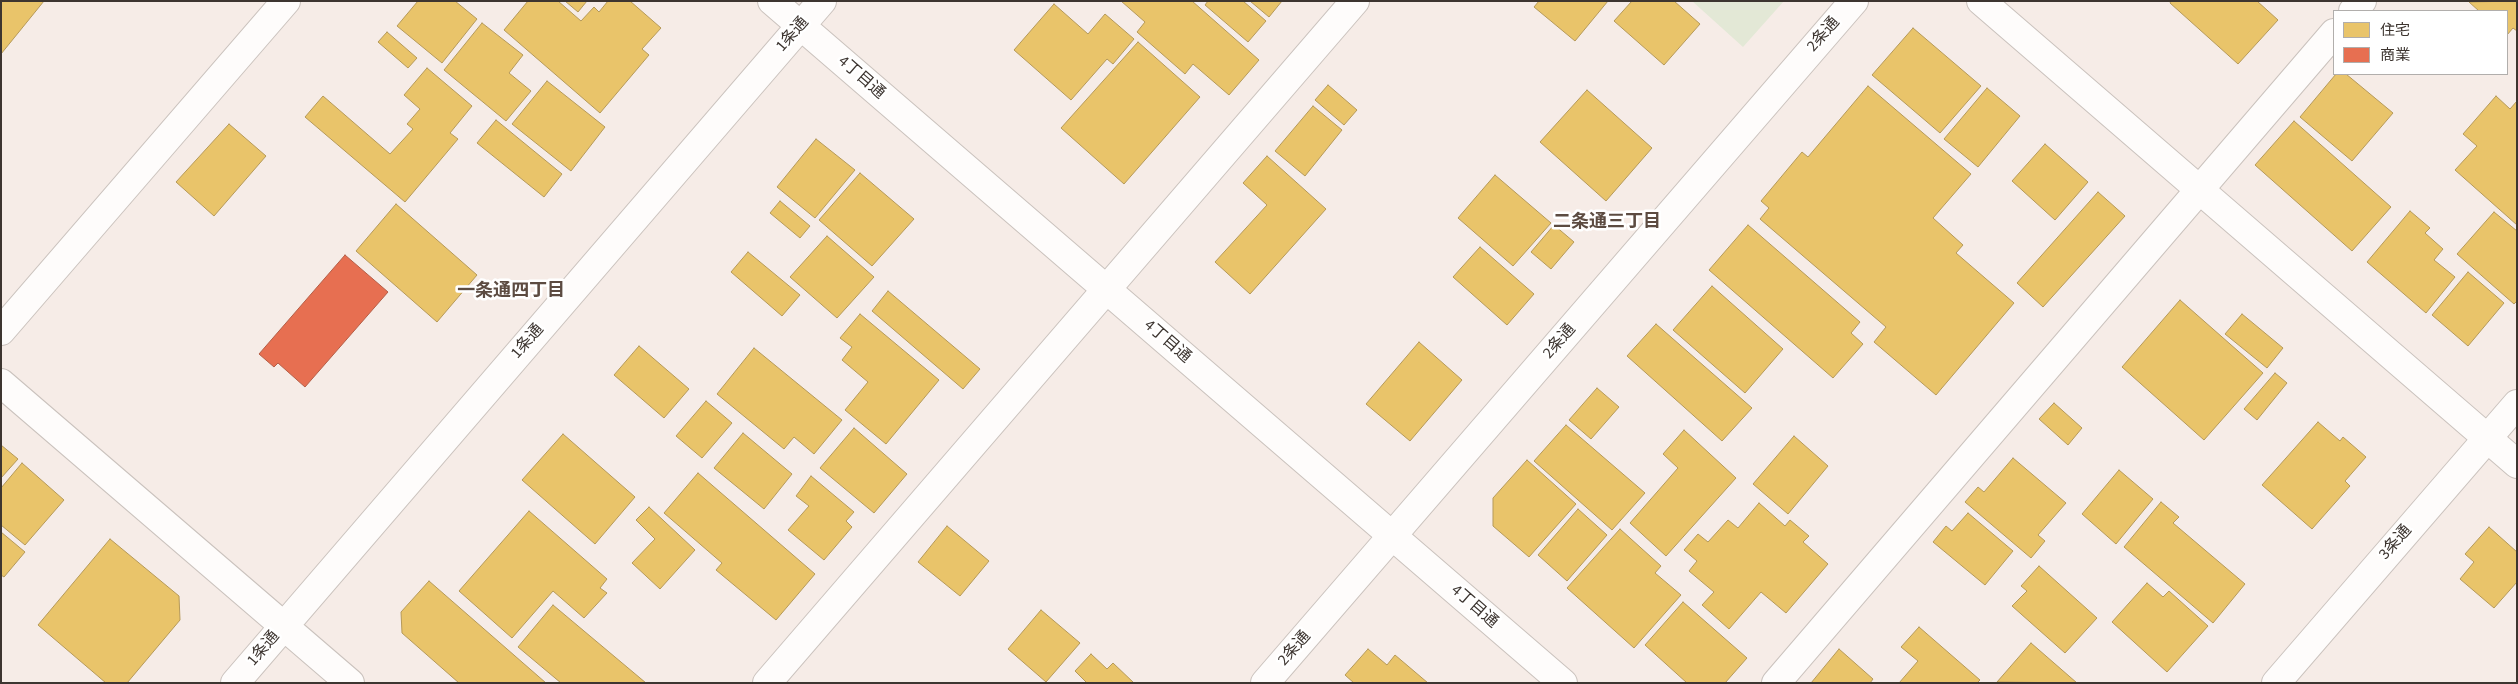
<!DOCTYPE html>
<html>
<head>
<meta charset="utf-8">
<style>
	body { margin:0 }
	#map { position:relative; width:2518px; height:684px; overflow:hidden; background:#f6ece7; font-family:"Source Sans 3","Noto Sans JP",sans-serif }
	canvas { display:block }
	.frame { position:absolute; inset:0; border:2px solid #3d3530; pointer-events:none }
	.legend { position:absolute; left:2333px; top:10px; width:175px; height:65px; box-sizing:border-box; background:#fff; border:1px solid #b1aeac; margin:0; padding:6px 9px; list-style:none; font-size:15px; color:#3d3530 }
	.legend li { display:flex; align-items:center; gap:10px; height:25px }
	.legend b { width:25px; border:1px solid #b1aeac }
</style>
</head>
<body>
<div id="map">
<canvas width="2518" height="684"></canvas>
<div class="frame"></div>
<ul class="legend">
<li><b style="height:14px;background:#e9c46a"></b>住宅</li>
<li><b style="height:14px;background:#e76f51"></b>商業</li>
</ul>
</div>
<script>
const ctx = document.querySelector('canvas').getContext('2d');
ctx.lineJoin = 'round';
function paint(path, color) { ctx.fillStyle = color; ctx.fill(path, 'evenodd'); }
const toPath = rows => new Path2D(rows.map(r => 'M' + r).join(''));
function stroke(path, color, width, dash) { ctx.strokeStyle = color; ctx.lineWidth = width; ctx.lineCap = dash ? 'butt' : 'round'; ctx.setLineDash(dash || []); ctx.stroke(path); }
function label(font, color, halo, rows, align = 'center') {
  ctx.font = font + ' "Source Sans 3","Noto Sans JP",sans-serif'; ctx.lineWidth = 5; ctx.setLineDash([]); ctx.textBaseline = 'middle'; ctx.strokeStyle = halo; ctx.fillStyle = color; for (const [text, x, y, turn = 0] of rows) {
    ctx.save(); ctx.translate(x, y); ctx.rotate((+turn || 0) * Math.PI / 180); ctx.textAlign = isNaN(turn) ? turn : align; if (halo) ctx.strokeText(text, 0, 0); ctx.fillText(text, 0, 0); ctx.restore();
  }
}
paint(toPath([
	[1692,1,1784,1,1743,47]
]), '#e3e8d6');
const homes = toPath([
	[1,1,44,1,1,54,1,1],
	[418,1,455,1,477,19,442,63,397,26,418,1],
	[528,1,558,1,581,21,594,7,599,12,608,1,630,1,661,28,642,49,649,55,600,113,504,30,528,1],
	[565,1,587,1,578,12,565,1],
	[1121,1,1192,1,1259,60,1229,95,1193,64,1185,74,1137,32,1145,22,1121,1],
	[1208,1,1243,1,1266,21,1248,42,1205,5,1208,1],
	[1250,1,1282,1,1269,17,1250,1],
	[1539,1,1608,1,1575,41,1534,7,1539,1],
	[1632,1,1674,1,1700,24,1664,65,1614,21,1632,1],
	[2171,1,2257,1,2278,20,2238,64,2170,3,2171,1],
	[2517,1,2517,31,2513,28,2507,35,2507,11,2479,11,2469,2,2517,1],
	[1054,4,1088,34,1105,14,1134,39,1113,64,1107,59,1071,100,1014,50,1054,4],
	[482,23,523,55,509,73,531,91,506,121,444,70,482,23],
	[1913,28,1981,86,1940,133,1872,75,1913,28],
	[387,32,417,58,408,68,378,42,387,32],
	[1138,42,1200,97,1124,184,1061,128,1138,42],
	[427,68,472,106,450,133,458,139,405,202,305,117,323,96,390,154,413,129,407,124,420,109,404,95,427,68],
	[2336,74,2346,74,2393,113,2352,161,2300,117,2336,74],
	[547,81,605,127,571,171,512,124,547,81],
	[1328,85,1357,110,1344,125,1315,100,1328,85],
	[1868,86,1971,174,1933,218,1963,245,1956,253,2014,303,1936,395,1874,342,1886,327,1760,219,1769,208,1761,201,1802,152,1808,157,1868,86],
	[1987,88,2020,116,1978,167,1944,139,1987,88],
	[1587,90,1652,148,1606,201,1540,142,1587,90],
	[2496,96,2510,109,2517,101,2517,225,2455,170,2477,146,2463,134,2496,96],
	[1313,106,1342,130,1305,176,1275,151,1313,106],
	[496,120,562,174,544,197,477,143,496,120],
	[2294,121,2391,207,2352,251,2255,165,2294,121],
	[229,124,266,156,214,216,176,182,229,124],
	[816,139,855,170,815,218,777,187,816,139],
	[2045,144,2088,182,2055,220,2012,181,2045,144],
	[1267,156,1326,209,1250,294,1215,262,1267,205,1243,183,1267,156],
	[860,173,914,219,872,266,819,220,860,173],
	[1495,175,1551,223,1513,266,1458,218,1495,175],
	[2098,192,2125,216,2043,307,2017,283,2098,192],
	[780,201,810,226,800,238,770,213,780,201],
	[396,204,477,275,437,322,356,251,396,204],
	[2410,211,2430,228,2425,233,2443,249,2434,260,2455,277,2426,313,2367,262,2410,211],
	[2494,212,2517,231,2517,301,2514,304,2457,254,2494,212],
	[1554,225,1574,242,1551,269,1531,252,1554,225],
	[1748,225,1860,322,1851,333,1863,344,1833,378,1709,270,1748,225],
	[827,236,874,277,837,318,790,277,827,236],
	[1480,247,1534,294,1507,325,1453,277,1480,247],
	[748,252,800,295,782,316,731,272,748,252],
	[2468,272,2504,303,2468,346,2432,315,2468,272],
	[1712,286,1783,349,1745,393,1673,330,1712,286],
	[888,291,980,369,963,389,872,311,888,291],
	[2180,300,2263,373,2204,440,2122,367,2180,300],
	[860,314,939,380,886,444,845,410,868,382,842,360,852,347,840,338,860,314],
	[2242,314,2283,348,2267,368,2225,334,2242,314],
	[1656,324,1752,408,1722,441,1627,356,1656,324],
	[1419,342,1462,380,1410,441,1366,404,1419,342],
	[639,346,689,389,664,418,614,375,639,346],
	[754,348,842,420,814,454,794,437,784,449,717,394,754,348],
	[2275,373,2287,383,2257,420,2244,409,2275,373],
	[1597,388,1619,407,1591,439,1569,420,1597,388],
	[706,401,732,423,702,458,676,436,706,401],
	[2054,403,2082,428,2068,445,2039,419,2054,403],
	[2318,422,2340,441,2343,437,2366,457,2345,481,2350,486,2312,529,2262,485,2318,422],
	[1566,425,1645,493,1612,530,1534,461,1566,425],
	[854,428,907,474,874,513,820,468,854,428],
	[1684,430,1736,478,1666,556,1630,523,1678,468,1663,454,1684,430],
	[743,433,792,474,764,509,714,468,743,433],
	[563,434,635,497,595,544,522,480,563,434],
	[1794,436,1828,466,1788,514,1753,484,1794,436],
	[1,445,18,459,1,478,1,445],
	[2013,458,2066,503,2038,535,2045,541,2031,558,1965,502,1978,487,1984,492,2013,458],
	[1527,460,1576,504,1529,557,1493,526,1493,498,1527,460],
	[22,463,64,500,25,545,1,525,1,488,22,463],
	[2119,470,2153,499,2116,544,2082,514,2119,470],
	[698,473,815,574,776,620,716,570,722,563,664,513,698,473],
	[811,476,854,512,846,521,852,527,824,560,788,530,809,506,796,496,811,476],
	[2161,502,2179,517,2173,523,2245,584,2213,623,2124,547,2161,502],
	[1759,503,1785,526,1790,520,1809,536,1803,542,1828,564,1786,613,1761,592,1729,629,1702,605,1714,592,1689,571,1697,561,1684,550,1698,534,1708,542,1728,520,1738,528,1759,503],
	[649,507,695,550,660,589,632,563,655,539,636,520,649,507],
	[1578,509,1607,535,1567,581,1538,555,1578,509],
	[529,511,607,579,600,588,607,593,584,618,553,591,512,638,459,591,529,511],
	[1968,513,2013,551,1985,585,1933,542,1946,526,1952,531,1968,513],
	[947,526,989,561,960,596,918,562,947,526],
	[2489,527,2517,552,2517,582,2494,608,2460,579,2474,562,2465,554,2489,527],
	[1620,529,1661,566,1655,573,1681,595,1634,648,1567,588,1620,529],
	[1,532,25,552,4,577,1,575,1,532],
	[110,539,179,596,180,620,127,683,106,683,38,625,110,539],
	[2039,566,2097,618,2065,653,2012,606,2027,591,2021,586,2039,566],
	[429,581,546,683,459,683,402,633,401,612,429,581],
	[2147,583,2163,597,2169,591,2208,626,2167,672,2112,622,2147,583],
	[1683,602,1747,658,1725,683,1687,683,1645,645,1683,602],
	[553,605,646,683,561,683,518,647,553,605],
	[1041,610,1080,643,1046,682,1008,649,1041,610],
	[1919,627,1980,680,1977,683,1899,683,1918,661,1901,647,1919,627],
	[2031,643,2077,683,1997,682,2031,643],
	[1368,649,1387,665,1395,655,1428,683,1354,683,1345,675,1368,649],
	[1839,649,1873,679,1870,683,1811,683,1839,649],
	[1091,654,1107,669,1113,663,1134,683,1087,683,1075,671,1091,654]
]);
paint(homes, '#e9c46a');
stroke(homes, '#b59959', 1);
const shops = toPath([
	[345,255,388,292,305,387,278,363,274,367,259,354,345,255]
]);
paint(shops, '#e76f51');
stroke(shops, '#b45e47', 1);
const minor = toPath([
	[2353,11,2362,1],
	[1,331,286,1],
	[767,683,1355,1],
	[1265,683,1854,1],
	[1776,683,2334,33],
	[2276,683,2517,404]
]);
const tertiary = toPath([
	[772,1,1563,683],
	[1981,1,2517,464],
	[1,383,350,683],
	[235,683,822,1]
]);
stroke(minor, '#cac2bd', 30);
stroke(tertiary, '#cac2bd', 30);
stroke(minor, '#fefcfb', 28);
stroke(tertiary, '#fefcfb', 28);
label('16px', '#3d3530', '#fff', [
	["1条通",793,35,-49],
	["2条通",1824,35,-49],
	["4丁目通",861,78,41],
	["1条通",528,342,-49],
	["4丁目通",1167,342,41],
	["2条通",1560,342,-49],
	["3条通",2396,543,-49],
	["4丁目通",1474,607,41],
	["1条通",264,649,-50],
	["2条通",1295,649,-49]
]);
label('bold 18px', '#5c4b41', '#fff', [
	["二条通三丁目",1607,223],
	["一条通四丁目",511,292]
]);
</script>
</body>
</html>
